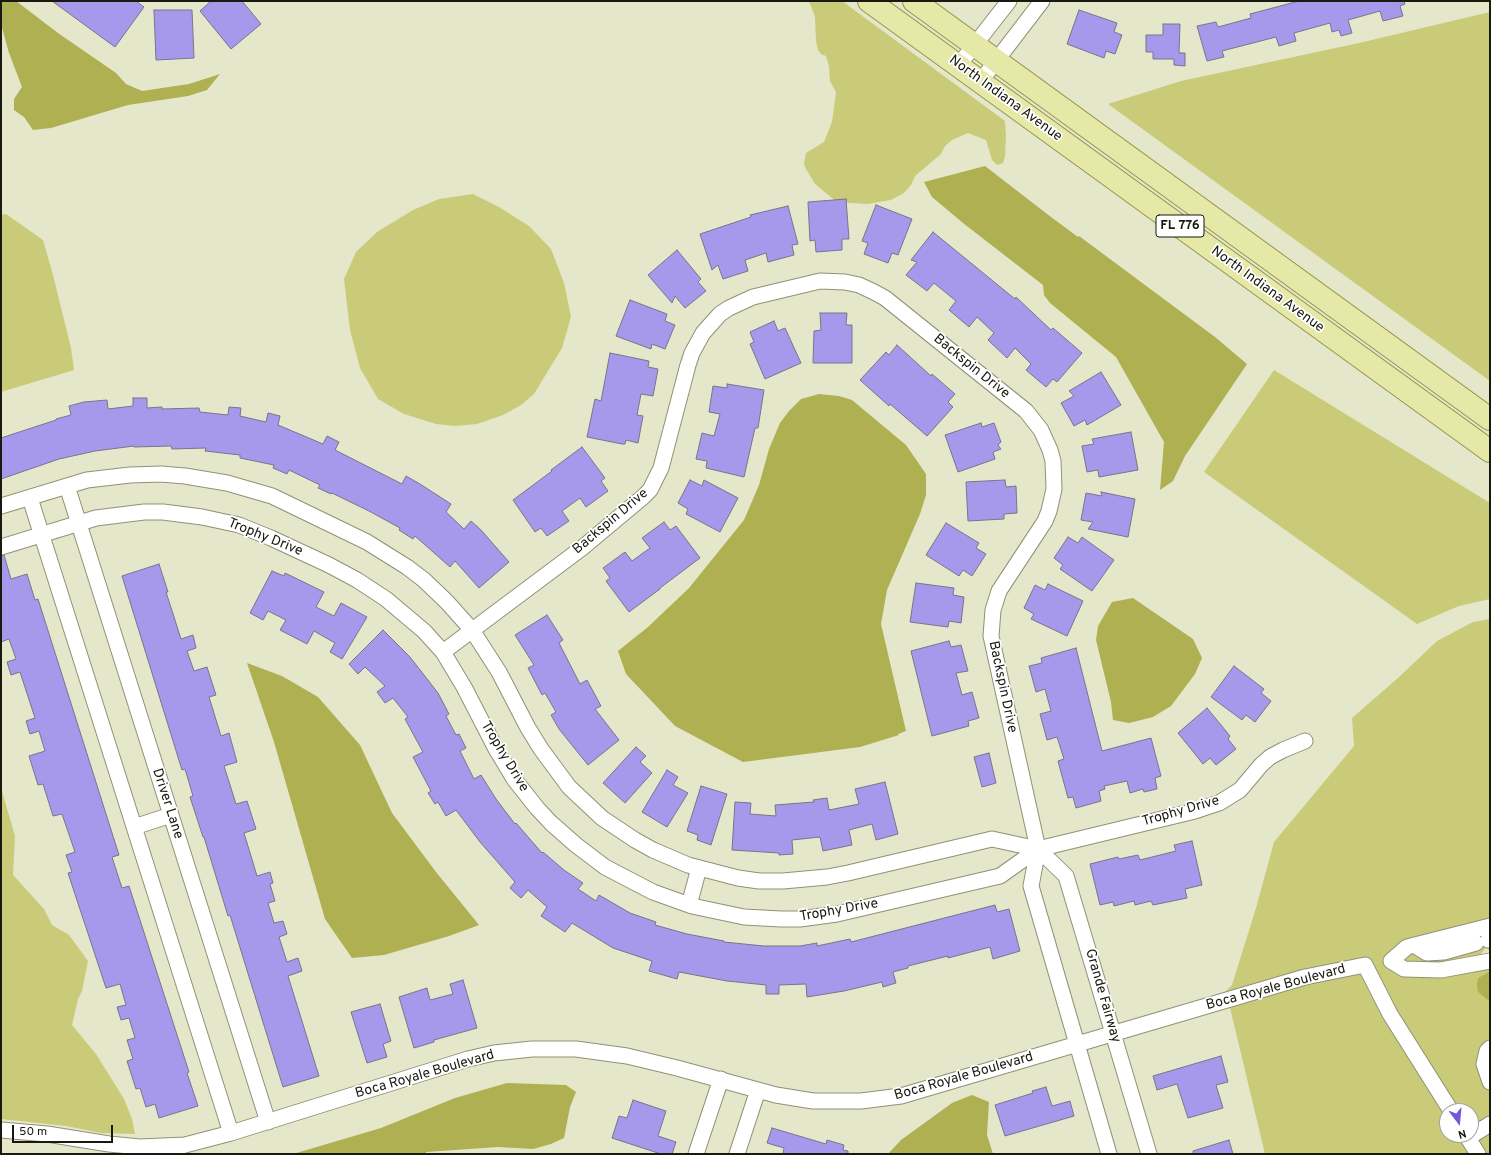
<!DOCTYPE html>
<html>
<head>
<meta charset="utf-8">
<style>
	body { margin:0 }
	#map { position:relative; width:1491px; height:1155px; overflow:hidden; background:#e5e7ca; font-family:Overpass,sans-serif }
	canvas { display:block }
	.frame { position:absolute; inset:0; border:2px solid #19190f; pointer-events:none }
	.north { position:absolute; left:1439px; top:1103px; width:40px; height:40px; box-sizing:border-box; background:#fff; border:1px solid #a3a39f; border-radius:50%; rotate:164deg; font-size:11px; font-weight:700; line-height:16px; text-align:center; color:#19190f }
	.north::after { content:''; display:block; margin:auto; width:14px; height:18px; background:#7759d3; clip-path:polygon(50% 0,100% 100%,50% 72%,0 100%) }
	.scale { position:absolute; left:12px; top:1125px; width:101px; height:18px; box-sizing:border-box; border:2px solid #19190f; border-top:0; padding-left:5px; font-size:12px; line-height:14px; white-space:nowrap; color:#19190f; -webkit-text-stroke:3px #fff; paint-order:stroke }
</style>
</head>
<body>
<div id="map">
<canvas width="1491" height="1155"></canvas>
<div class="frame"></div>
<div class="north">N</div>
<div class="scale">50 m</div>
</div>
<script>
const ctx = document.querySelector('canvas').getContext('2d');
ctx.lineJoin = 'round';
function paint(path, color) { ctx.fillStyle = color; ctx.fill(path, 'evenodd'); }
const toPath = rows => new Path2D(rows.map(r => 'M' + r).join(''));
function stroke(path, color, width, dash) { ctx.strokeStyle = color; ctx.lineWidth = width; ctx.lineCap = dash ? 'butt' : 'round'; ctx.setLineDash(dash || []); ctx.stroke(path); }
function label(font, color, halo, rows, align = 'center') {
  ctx.font = font + ' Overpass,sans-serif'; ctx.lineWidth = 3.5; ctx.setLineDash([]); ctx.textBaseline = 'middle'; ctx.strokeStyle = halo; ctx.fillStyle = color; for (const [text, x, y, turn = 0] of rows) {
    ctx.save(); ctx.translate(x, y); ctx.rotate((+turn || 0) * Math.PI / 180); ctx.textAlign = isNaN(turn) ? turn : align; if (halo) ctx.strokeText(text, 0, 0); ctx.fillText(text, 0, 0); ctx.restore();
  }
}
paint(toPath([
	[809,1,842,1,1005,121,1006,136,1005,156,1003,163,997,165,992,160,986,140,968,133,952,140,945,146,941,154,915,176,911,185,904,193,891,200,867,204,837,202,815,184,806,169,804,164,806,153,824,142,832,122,836,92,830,81,829,66,826,56,821,54,818,50,816,41,815,17],
	[1490,12,1490,381,1108,104,1181,81,1359,43],
	[473,194,499,207,529,226,551,249,564,283,571,317,562,348,534,394,521,405,503,415,477,424,455,426,436,424,404,414,378,399,360,368,350,330,344,279,356,252,377,232,413,210,439,199],
	[6,214,43,240,53,275,71,348,74,370,1,392,1,215],
	[1274,370,1490,503,1490,599,1459,606,1417,624,1204,472],
	[1490,619,1490,951,1486,948,1480,955,1490,971,1478,978,1478,992,1490,1002,1490,1154,1265,1154,1226,991,1232,985,1256,908,1274,842,1354,746,1352,718,1398,678,1437,641,1473,622],
	[1447,1111,1471,1111,1471,1135,1447,1135],
	[1,788,15,836,13,875,44,909,52,925,69,935,88,961,82,991,78,999,72,1025,96,1054,124,1099,132,1119,135,1134,101,1133,66,1126,1,1119]
]), '#c9cb79');
paint(toPath([
	[1,1,16,1,58,33,116,73,126,84,142,91,189,84,220,74,207,90,188,96,128,105,51,128,33,130,24,117,14,110,14,99,22,87,9,53,1,24],
	[985,166,1051,217,1078,237,1079,236,1215,337,1247,364,1185,456,1173,481,1160,490,1164,442,1116,357,1050,303,1044,295,1043,285,963,223,932,197,924,182],
	[819,394,839,396,852,400,906,445,926,474,926,495,920,514,887,590,881,624,906,731,898,734,899,735,860,747,743,762,675,726,626,674,618,651,648,627,689,588,744,520,759,485,769,449,780,423,789,411,801,399],
	[1133,598,1193,639,1202,658,1195,674,1171,706,1153,717,1129,723,1113,720,1111,702,1096,640,1098,626,1112,602],
	[247,663,282,676,318,697,360,745,392,813,436,872,479,925,449,936,384,955,352,958,325,919,274,742],
	[1490,971,1490,1002,1478,992,1477,984,1478,978],
	[507,1083,566,1085,576,1092,570,1107,564,1138,551,1144,533,1149,498,1147,426,1152,426,1154,293,1154,381,1128,455,1098],
	[972,1095,989,1102,987,1135,993,1154,888,1154,901,1140,952,1103]
]), '#aeb051');
const building = toPath([
	[52,1,136,1,144,7,115,47,52,1],
	[211,1,242,1,261,24,231,49,200,11,211,1],
	[1299,1,1404,1,1405,4,1400,6,1403,16,1383,21,1380,11,1348,20,1352,33,1341,36,1339,30,1332,32,1330,23,1294,33,1296,41,1279,46,1276,37,1222,51,1224,57,1207,61,1197,26,1216,22,1218,27,1251,18,1250,14,1299,1],
	[154,10,192,10,194,58,156,60,154,10],
	[1079,10,1117,23,1114,32,1122,35,1115,54,1106,51,1104,58,1067,44,1079,10],
	[1163,24,1180,24,1179,53,1185,53,1185,66,1174,65,1174,59,1153,59,1153,52,1146,52,1146,35,1163,35,1163,24],
	[846,199,849,239,842,239,842,250,816,252,815,240,810,241,808,202,846,199],
	[876,205,912,219,898,255,892,253,888,263,864,254,868,243,862,241,876,205],
	[788,206,798,244,792,245,794,255,768,262,766,253,745,260,748,271,723,279,718,265,712,270,700,234,751,217,750,215,788,206],
	[933,232,1015,299,1016,297,1051,330,1053,328,1082,353,1057,382,1053,379,1046,387,1026,370,1031,364,1015,348,1007,358,988,340,994,333,977,317,969,327,949,310,956,301,934,283,927,291,906,275,917,262,911,260,933,232],
	[677,250,701,279,698,282,706,291,685,308,675,296,672,303,648,275,677,250],
	[630,300,667,314,665,321,675,325,665,349,652,344,651,349,616,336,630,300],
	[820,313,847,313,846,325,852,325,852,363,813,363,814,331,821,330,820,313],
	[774,321,778,331,785,328,801,363,765,379,750,344,754,342,750,332,774,321],
	[897,345,931,376,932,374,955,394,948,402,953,407,927,436,890,404,889,406,860,380,886,352,889,355,897,345],
	[610,353,649,361,648,367,658,369,653,396,641,394,637,415,643,416,638,443,626,440,625,444,622,444,587,437,595,399,601,401,610,353],
	[1101,372,1121,405,1087,425,1085,420,1074,426,1061,403,1074,396,1069,391,1101,372],
	[727,384,764,390,758,428,755,428,744,477,706,468,707,461,696,459,702,433,714,436,720,414,709,412,713,386,727,388,727,384],
	[133,398,147,398,147,408,162,407,162,409,199,408,200,412,228,415,229,407,241,408,240,416,266,422,268,413,280,416,278,425,323,444,327,436,339,442,335,450,402,484,406,476,420,484,451,504,446,512,464,529,471,521,481,530,509,562,479,588,455,561,450,567,415,536,413,539,399,530,400,528,369,511,332,493,331,494,318,488,320,485,289,470,287,474,273,468,274,465,240,458,240,455,205,451,206,448,172,449,171,446,134,447,134,446,95,451,59,459,1,479,1,438,56,420,56,419,71,415,69,406,84,402,107,400,108,409,133,406,133,398],
	[981,423,982,427,994,423,1001,442,998,445,1001,449,993,452,995,459,958,472,945,435,981,423],
	[1131,432,1138,470,1099,477,1098,470,1087,472,1082,446,1094,444,1092,439,1131,432],
	[582,447,605,478,601,481,608,491,586,507,580,498,562,511,569,521,547,536,541,528,535,532,513,500,552,471,551,470,582,447],
	[690,480,702,486,704,480,738,498,720,532,686,514,688,509,678,503,690,480],
	[1005,480,1006,487,1016,486,1017,513,1004,514,1004,519,968,521,966,482,1005,480],
	[1101,492,1135,499,1128,537,1088,529,1093,522,1081,520,1086,493,1102,496,1101,492],
	[664,522,670,530,676,526,700,558,660,588,660,589,629,612,606,581,610,578,603,568,625,552,632,561,650,548,642,538,664,522],
	[946,523,979,543,976,548,986,554,972,576,963,570,959,576,926,555,946,523],
	[1068,537,1078,543,1082,537,1114,560,1092,591,1060,569,1063,565,1054,558,1068,537],
	[4,555,11,579,27,574,35,600,38,599,119,855,112,857,122,888,129,886,189,1072,187,1073,198,1106,159,1118,155,1104,146,1107,140,1088,136,1089,127,1061,133,1059,127,1040,135,1038,129,1018,121,1020,117,1007,126,1005,120,984,106,988,68,873,72,872,66,855,75,852,62,814,53,816,43,784,38,785,29,756,45,751,39,731,30,734,26,721,35,718,20,672,11,675,7,662,16,659,9,639,1,642,1,556,4,555],
	[159,564,168,592,166,592,181,639,193,635,196,648,187,651,194,671,207,667,216,695,209,697,221,736,229,733,237,762,224,766,236,804,247,801,256,829,244,833,257,876,270,872,273,883,270,884,275,901,268,903,274,923,283,921,287,934,279,937,287,962,298,958,302,971,288,976,319,1076,283,1087,230,915,228,916,204,837,203,837,190,797,193,796,185,769,182,770,122,576,159,564],
	[272,571,284,576,285,573,324,592,316,607,334,616,341,603,367,617,342,659,330,652,335,643,314,631,307,644,280,630,286,620,268,611,263,620,250,613,272,571],
	[916,583,954,588,953,595,964,597,961,623,949,621,948,627,910,622,916,583],
	[1048,584,1083,601,1067,636,1031,619,1034,614,1024,608,1035,585,1045,590,1048,584],
	[547,615,563,640,559,643,580,684,587,680,601,706,595,709,619,740,588,765,559,729,551,715,556,712,545,693,542,695,528,668,534,665,515,635,547,615],
	[383,630,410,657,438,693,449,714,446,716,456,735,459,734,466,748,460,751,474,779,481,775,496,799,515,824,516,823,542,853,543,852,564,870,583,883,578,889,596,901,599,895,630,913,656,922,655,925,687,934,724,941,724,942,764,946,800,946,817,943,817,946,850,939,851,942,995,905,997,912,1009,909,1020,951,993,959,990,947,948,958,948,956,908,966,908,968,893,972,896,983,883,987,882,982,844,991,807,997,806,984,779,985,779,994,766,994,766,985,727,981,679,972,677,979,649,971,652,961,613,948,572,923,565,932,541,916,547,907,528,890,521,898,510,888,515,882,480,842,456,810,446,816,438,802,435,804,428,793,431,791,413,757,423,752,405,719,408,717,393,698,385,703,377,692,385,686,365,667,358,674,349,664,383,630],
	[949,641,951,647,961,645,968,671,956,673,962,695,972,692,979,718,968,721,969,726,932,736,911,651,949,641],
	[1076,648,1102,751,1151,738,1161,776,1155,778,1157,789,1144,792,1143,789,1130,793,1127,781,1104,786,1105,789,1099,791,1101,801,1076,808,1073,797,1068,798,1058,761,1064,759,1057,737,1047,740,1040,714,1051,711,1045,689,1036,692,1029,666,1042,663,1041,658,1076,648],
	[1234,666,1264,689,1261,693,1271,701,1255,722,1246,715,1242,720,1211,697,1234,666],
	[1207,708,1230,736,1228,739,1236,749,1216,765,1210,758,1203,764,1178,733,1207,708],
	[636,747,646,756,640,762,652,773,625,803,603,783,636,747],
	[989,753,996,783,982,787,974,757,989,753],
	[667,770,678,777,673,785,688,793,667,827,642,812,667,770],
	[885,782,898,834,876,840,872,824,849,830,852,845,823,851,820,837,792,840,793,854,779,855,779,853,732,850,735,802,751,803,750,814,776,816,775,805,814,802,813,800,827,798,829,810,859,804,855,789,885,782],
	[701,786,727,794,711,845,697,840,698,835,687,831,701,786],
	[1192,841,1202,885,1185,889,1187,898,1153,905,1151,901,1135,905,1134,901,1114,906,1113,902,1100,905,1090,864,1118,857,1119,859,1138,855,1140,860,1176,851,1174,845,1192,841],
	[463,980,477,1028,434,1040,434,1042,414,1048,399,997,427,988,430,1000,453,994,450,984,463,980],
	[380,1004,391,1041,383,1044,387,1057,367,1063,351,1012,380,1004],
	[1221,1056,1228,1082,1216,1085,1223,1108,1188,1118,1177,1084,1157,1090,1153,1076,1221,1056],
	[1046,1087,1052,1106,1070,1101,1074,1116,1005,1136,995,1105,1033,1093,1032,1091,1046,1087],
	[633,1100,666,1111,658,1136,676,1142,672,1154,661,1154,612,1138,619,1116,627,1118,633,1100],
	[772,1128,826,1144,827,1140,844,1145,843,1150,848,1151,848,1154,783,1154,784,1148,767,1143,772,1128],
	[1229,1140,1233,1154,1193,1154,1193,1151,1229,1140]
]);
paint(building, '#a698eb');
stroke(building, '#77748c', 1);
const street = toPath([
	[958,66,1009,1],
	[980,82,1042,1],
	[67,486,268,1122],
	[30,498,231,1133],
	[1,506,87,480,130,475,161,474,185,476,227,483,272,496,367,542,407,567,424,580,447,602,472,630,499,672,528,728,541,749,569,787,602,818,635,840,653,850,688,865,738,878,759,881,783,881,827,877,848,873,992,839,1038,849],
	[1,547,96,518,144,512,163,512,202,517,239,525,271,538,329,565,357,580,386,599,424,631,443,652,464,687,496,749,514,779,537,808,551,823,576,845,605,867,653,892,692,906,744,917,781,919,800,919,837,914,1000,876,1038,849,1195,811,1219,803,1240,790,1261,765,1270,757,1283,750,1305,741],
	[443,652,582,548,643,497,650,490,661,468,688,365,692,353,703,333,720,314,729,308,753,297,820,281,845,282,859,285,874,292,885,298,1026,411,1041,430,1050,450,1053,461,1054,489,1049,511,1045,521,999,591,993,610,991,636,1038,849,1031,886,1109,1154],
	[134,827,171,815],
	[1038,849,1066,876,1149,1154],
	[689,905,699,868],
	[1490,926,1407,947,1391,961,1404,969,1441,970,1490,961],
	[1488,940,1490,940],
	[1414,945,1427,953,1444,952,1476,943],
	[1490,1048,1487,1051,1484,1064,1490,1082],
	[1,1130,47,1134,109,1144,140,1147,185,1145,156,1154],
	[1466,1135,1478,1154],
	[1468,1138,1490,1124],
	[185,1145,231,1133,468,1059,494,1053,532,1049,576,1049,627,1056,677,1068,776,1095,813,1101,861,1101,901,1096,1305,977,1365,965,1390,1014,1451,1111],
	[696,1154,721,1079],
	[737,1154,758,1090]
]);
const primary = toPath([
	[869,1,1490,451],
	[914,1,1490,419]
]);
stroke(street, '#909177', 17);
stroke(primary, '#94964c', 24);
stroke(street, '#fff', 15);
stroke(primary, '#e6e8a7', 22);
for (const [x, y, w] of [
	[1180,226,48]
]) { const box = new Path2D(); box.roundRect(x - w / 2, y - 11, w, 22, 3); ctx.fillStyle = '#fff'; ctx.fill(box); stroke(box, '#19190f', 1); }
label('bold 13px', '#19190f', null, [
	["FL 776",1180,226]
]);
label('14px', '#19190f', '#fff', [
	["North Indiana Avenue",1005,99,36],
	["North Indiana Avenue",1267,290,36],
	["Backspin Drive",971,367,39],
	["Backspin Drive",611,522,-40],
	["Trophy Drive",265,538,22],
	["Backspin Drive",1002,687,78],
	["Trophy Drive",504,757,59],
	["Driver Lane",167,804,72],
	["Trophy Drive",1181,812,-16],
	["Trophy Drive",839,911,-10],
	["Boca Royale Boulevard",1276,988,-15],
	["Grande Fairway",1102,996,74],
	["Boca Royale Boulevard",425,1075,-16],
	["Boca Royale Boulevard",964,1077,-16]
]);
</script>
</body>
</html>
